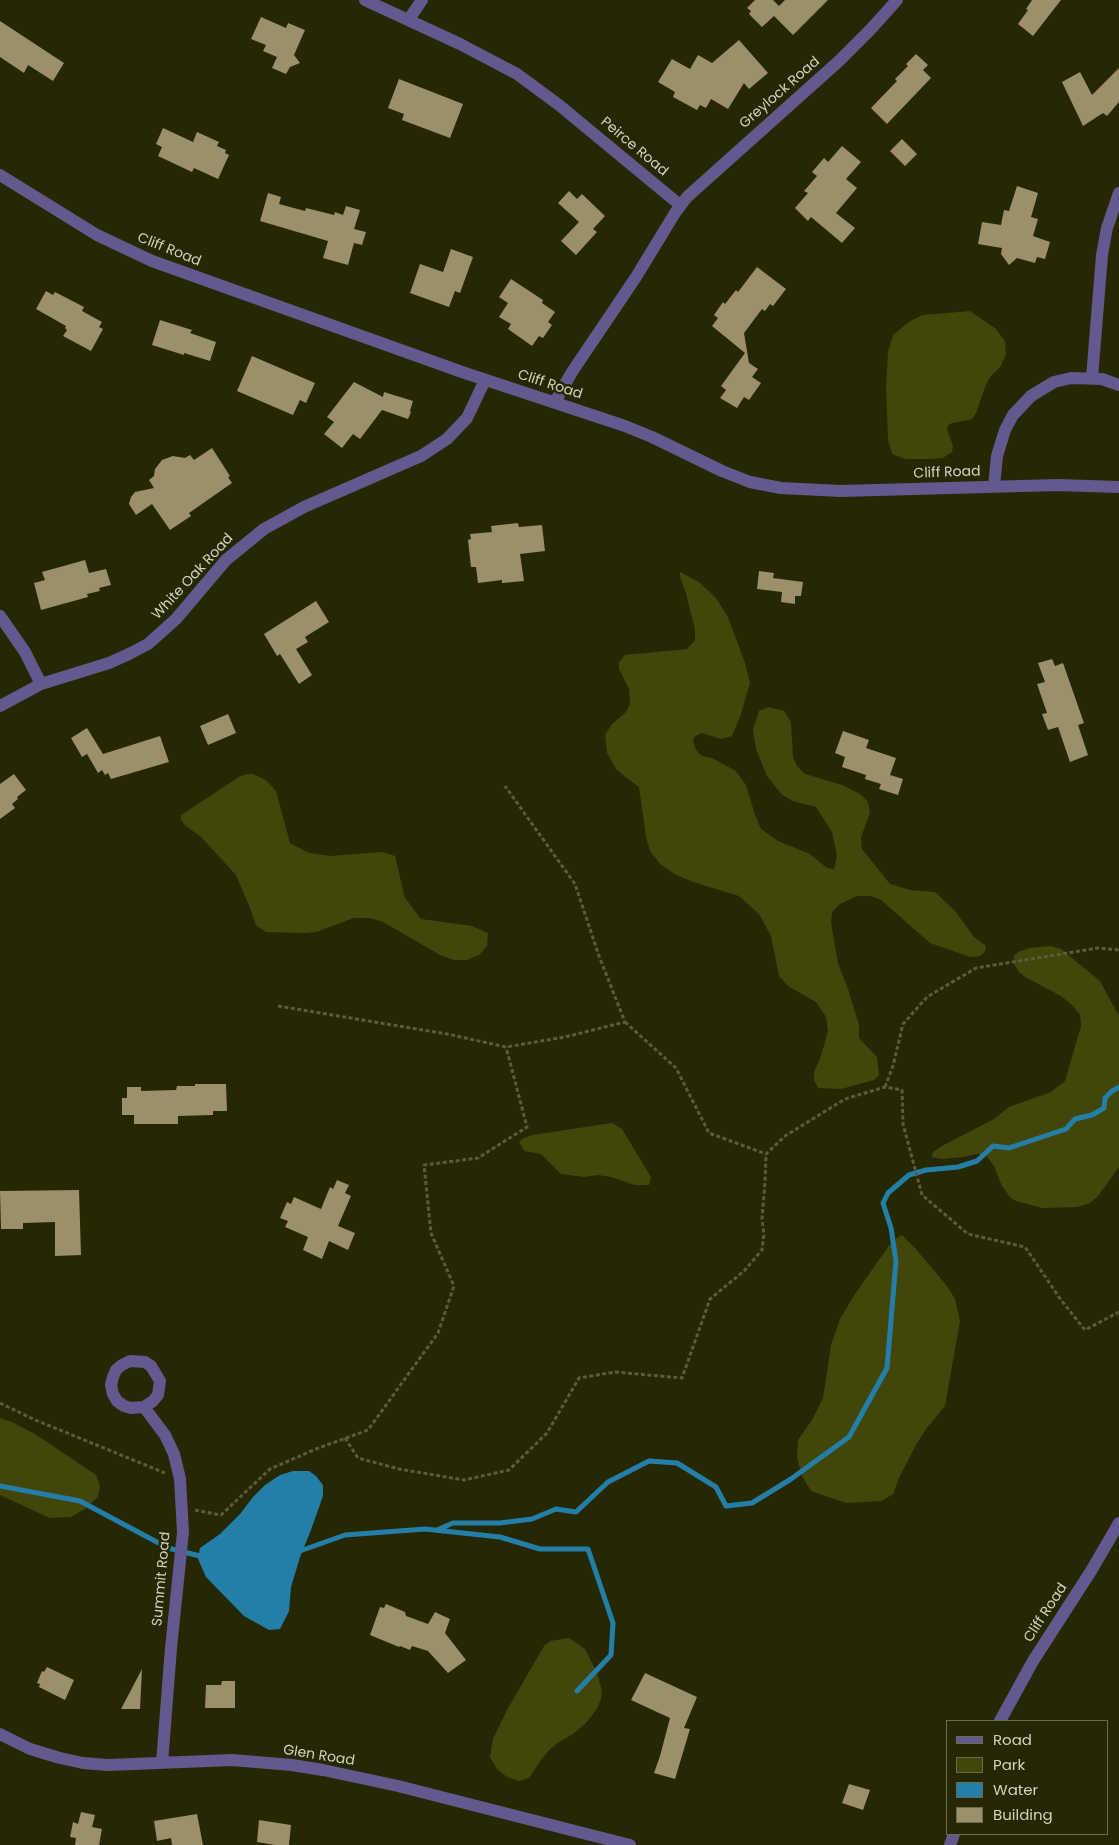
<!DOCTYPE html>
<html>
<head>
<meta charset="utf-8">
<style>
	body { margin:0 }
	#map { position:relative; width:1119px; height:1845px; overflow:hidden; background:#262803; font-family:Poppins,sans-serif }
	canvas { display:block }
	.legend { position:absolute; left:946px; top:1720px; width:162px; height:115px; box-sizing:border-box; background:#262803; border:1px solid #6a6c4e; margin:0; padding:6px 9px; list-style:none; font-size:15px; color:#d1d3bf }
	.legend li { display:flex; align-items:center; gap:10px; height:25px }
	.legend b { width:25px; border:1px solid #6a6c4e }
</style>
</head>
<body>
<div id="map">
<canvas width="1119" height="1845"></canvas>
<ul class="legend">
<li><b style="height:6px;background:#64598f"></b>Road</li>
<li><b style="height:14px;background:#42460a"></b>Park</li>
<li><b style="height:14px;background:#247fa8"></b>Water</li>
<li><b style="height:14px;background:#9b9069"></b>Building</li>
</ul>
</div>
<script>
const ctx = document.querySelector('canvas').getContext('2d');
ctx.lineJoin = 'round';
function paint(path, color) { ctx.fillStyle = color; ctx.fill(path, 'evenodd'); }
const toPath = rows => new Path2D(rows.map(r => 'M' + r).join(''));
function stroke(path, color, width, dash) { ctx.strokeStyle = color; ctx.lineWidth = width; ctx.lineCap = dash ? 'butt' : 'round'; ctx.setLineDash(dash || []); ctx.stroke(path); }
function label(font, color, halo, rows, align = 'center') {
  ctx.font = font + ' Poppins,sans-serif'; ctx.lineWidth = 5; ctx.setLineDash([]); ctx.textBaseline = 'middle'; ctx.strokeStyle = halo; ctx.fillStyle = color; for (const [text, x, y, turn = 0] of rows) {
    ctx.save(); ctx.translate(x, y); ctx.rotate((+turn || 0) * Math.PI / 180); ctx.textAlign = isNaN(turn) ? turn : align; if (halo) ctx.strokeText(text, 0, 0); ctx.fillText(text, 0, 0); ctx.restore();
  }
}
paint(toPath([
	[970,311,996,329,1005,341,1006,354,1001,366,990,377,985,387,976,413,972,419,949,424,947,429,953,446,952,452,943,458,931,459,905,459,892,454,888,440,886,387,888,352,893,335,910,321,923,315],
	[680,572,699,582,716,598,728,617,745,663,750,683,740,717,732,736,721,739,702,733,695,736,693,741,696,750,702,756,712,758,736,771,746,785,755,815,761,829,778,841,810,854,827,868,834,869,837,856,832,832,816,807,793,801,782,795,767,776,756,749,753,730,759,711,769,707,784,711,791,722,793,757,797,766,805,774,842,785,860,794,868,802,870,813,861,837,862,849,890,884,910,890,935,892,955,911,974,937,986,946,985,952,980,956,970,957,930,943,881,900,871,896,857,896,840,904,832,912,831,923,838,963,848,989,859,1025,859,1038,877,1057,879,1075,874,1080,841,1089,818,1088,814,1080,814,1072,821,1056,828,1031,826,1017,816,1002,788,986,779,976,771,936,759,914,739,896,693,882,676,875,660,864,650,851,646,837,639,787,628,779,616,769,607,753,605,735,612,724,626,712,630,704,629,689,619,669,619,662,625,655,687,649,695,640,695,630,686,593,680,577],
	[247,774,253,774,266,780,276,791,290,843,309,853,330,856,383,852,395,856,405,898,421,919,472,926,488,933,487,946,479,955,467,960,454,960,440,955,383,922,370,918,354,918,316,932,305,933,266,932,256,925,250,908,236,875,201,837,186,826,181,820,181,815,239,777],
	[1051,946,1061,949,1100,981,1119,1016,1119,1167,1098,1196,1090,1203,1077,1207,1042,1208,1016,1201,1010,1197,1002,1186,994,1166,985,1154,976,1154,963,1157,942,1159,932,1157,933,1152,942,1146,994,1119,1009,1107,1051,1092,1065,1081,1081,1026,1080,1015,1073,1006,1061,996,1025,977,1019,972,1014,964,1014,956,1018,952,1029,948],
	[612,1123,622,1129,651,1177,649,1185,635,1185,611,1177,598,1175,584,1177,561,1174,541,1154,524,1151,519,1142,522,1139,532,1135],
	[902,1235,915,1248,947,1286,955,1299,960,1321,945,1406,926,1429,916,1445,899,1478,893,1494,882,1501,846,1503,811,1491,802,1476,797,1458,798,1440,812,1420,823,1398,831,1345,840,1319,855,1294,893,1240],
	[0,1418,12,1422,35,1434,96,1475,100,1486,98,1497,85,1509,71,1517,50,1518,0,1495],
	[569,1638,585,1649,597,1673,602,1691,601,1699,596,1710,586,1723,573,1734,559,1742,550,1749,541,1760,529,1778,519,1781,507,1777,497,1769,490,1757,493,1739,507,1710,544,1646,550,1641]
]), '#42460a');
paint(toPath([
	[293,1471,309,1471,316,1476,323,1485,323,1496,311,1530,300,1557,291,1587,289,1611,280,1629,269,1630,244,1616,206,1577,198,1559,200,1548,220,1534,240,1514,253,1497,265,1485,280,1475]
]), '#247fa8');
stroke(toPath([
	[0,1486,80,1501,168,1548,204,1557],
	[437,1530,453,1523,500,1523,532,1519,556,1509,576,1512,608,1482,649,1461,677,1463,716,1487,726,1506,752,1503,791,1479,849,1437,887,1368,896,1261,891,1228,883,1203,888,1193,909,1175,926,1170,958,1167,977,1161,993,1146,1009,1148,1066,1129,1075,1119,1092,1115,1104,1108,1105,1098,1112,1091,1119,1087],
	[297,1552,345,1535,425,1529,500,1537,540,1549,588,1549,613,1623,611,1655,577,1691]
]), '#247fa8', 5);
paint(toPath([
	[755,0,773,0,779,6,785,0,828,0,793,35,774,16,762,27,749,14,751,11,747,8],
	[1032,0,1061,0,1033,36,1018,24,1028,10,1026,9],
	[261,17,286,28,288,23,305,30,294,55,300,63,290,67,286,74,272,68,277,57,263,51,266,45,251,39],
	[0,21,64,63,53,81,28,65,24,73,0,57],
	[739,40,768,73,749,89,744,83,728,109,711,99,706,108,700,105,697,110,673,97,675,92,658,82,672,59,690,69,698,55,712,63],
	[916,54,928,65,923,70,931,78,887,124,871,108,897,81,895,79,908,66,906,64],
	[1119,68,1119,102,1107,116,1103,113,1083,126,1062,82,1080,72,1092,95],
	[399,79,463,104,450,138,402,120,404,114,388,108],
	[163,128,193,142,197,132,219,142,217,146,226,150,225,153,229,155,218,179,194,168,192,172,158,156,162,147,156,144],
	[902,139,917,154,905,166,890,151],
	[842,146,861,162,846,179,857,188,836,213,855,228,842,243,811,217,808,221,795,208,808,193,804,191,817,176,812,172,824,158,828,162],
	[1017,186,1038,193,1031,217,1038,219,1033,236,1050,242,1045,259,1037,257,1035,263,1017,258,1009,265,1001,254,1002,248,978,244,982,222,1001,225,1004,210,1009,211],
	[569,191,577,199,582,194,605,216,593,229,597,232,576,255,561,241,579,222,558,203],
	[268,193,281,197,279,204,305,211,306,208,334,215,335,212,343,215,346,206,360,210,354,229,366,232,362,245,354,243,348,265,323,258,328,241,260,221],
	[451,249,473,257,460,293,455,291,449,307,410,293,420,264,443,272],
	[757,267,786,289,773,306,770,304,765,311,762,309,744,333,749,363,758,369,752,377,761,383,749,400,744,397,737,408,720,398,726,390,721,386,745,353,712,326,718,318,714,315,723,302,725,304,736,290,738,292],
	[511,279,543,300,542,303,555,312,548,322,552,325,543,338,539,336,532,346,508,329,511,324,499,317,508,303,499,297],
	[46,291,53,295,55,292,84,307,82,311,102,322,99,327,103,329,91,351,63,336,67,330,65,328,66,326,36,309],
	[160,320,192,330,190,333,216,342,210,361,184,353,184,355,152,345],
	[252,356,315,383,306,403,300,400,293,415,237,391],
	[354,382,383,397,384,392,413,401,410,411,411,412,408,419,382,410,360,439,353,434,342,448,324,434,334,422,327,417],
	[212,448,230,476,228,477,232,483,189,513,191,516,170,530,152,504,136,515,129,504,131,497,135,492,154,488,149,480,154,476,155,469,162,460,173,456,185,458,190,455,194,460],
	[518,523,519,527,542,525,545,551,520,554,524,581,502,583,502,580,478,583,476,567,471,567,468,540,471,539,470,534,492,532,491,526],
	[85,560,89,573,106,569,111,585,99,588,100,591,87,594,88,597,41,610,34,583,45,580,42,572],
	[759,571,774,573,773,578,803,582,801,596,795,596,795,604,781,602,782,592,757,589],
	[316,601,329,622,305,637,308,642,296,649,312,675,299,684,280,654,277,656,264,634],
	[1052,659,1055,666,1063,663,1084,723,1078,725,1088,755,1070,762,1058,727,1048,730,1042,714,1047,713,1037,684,1045,682,1038,663],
	[228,714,236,733,208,745,200,726],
	[87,728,103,754,160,736,169,762,111,779,108,773,105,775,102,770,98,773,87,754,82,757,71,738],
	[843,731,869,740,866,748,896,758,890,775,903,779,898,795,879,789,881,784,865,779,866,775,842,767,845,757,835,753],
	[14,774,26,790,17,797,18,799,12,804,15,808,0,819,0,784],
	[195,1084,226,1084,227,1111,213,1111,213,1115,178,1116,178,1124,134,1124,134,1115,122,1115,122,1098,127,1098,127,1087,141,1087,141,1091,176,1090,177,1086,195,1086],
	[337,1180,349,1185,345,1193,351,1196,338,1226,355,1233,348,1250,329,1241,322,1259,303,1250,308,1237,285,1227,288,1221,280,1218,287,1202,291,1204,294,1197,321,1209,330,1187,333,1189],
	[79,1190,81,1255,55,1256,55,1222,23,1223,23,1229,1,1229,0,1191],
	[386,1604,405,1612,406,1616,428,1624,435,1612,450,1619,445,1633,466,1660,448,1673,428,1651,412,1646,410,1650,400,1646,399,1647,370,1635,380,1607,384,1608],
	[47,1667,74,1680,65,1700,39,1687,40,1684,37,1683,42,1671,44,1672],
	[142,1669,140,1709,121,1709],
	[645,1673,697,1697,684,1728,690,1729,675,1779,654,1773,660,1756,670,1718,631,1700],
	[222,1681,235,1681,235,1708,205,1708,206,1685,221,1685],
	[849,1784,870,1790,863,1810,842,1803],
	[81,1812,95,1815,92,1827,102,1829,99,1845,75,1845,76,1838,70,1837,73,1822,78,1824],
	[197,1814,203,1845,172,1845,171,1838,157,1841,154,1821],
	[259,1820,291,1825,289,1845,275,1845,257,1842]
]), '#9b9069');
stroke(toPath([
	[278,1006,447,1034,506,1047,565,1037,625,1022,599,956,575,884,505,786],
	[625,1022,676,1068,709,1133,766,1154,785,1136,845,1099,885,1087,902,1090,903,1124,922,1195,968,1234,1025,1247,1061,1300,1085,1330,1119,1312],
	[885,1087,893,1066,903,1024,927,997,976,968,1098,948,1119,950],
	[0,1403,33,1419,165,1473],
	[345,1438,358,1458,399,1469,464,1480,509,1470,547,1433,579,1378,615,1372,682,1378,710,1299,744,1271,762,1250,764,1234,762,1219,765,1182,766,1154],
	[195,1510,221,1515,270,1469,316,1449,368,1430,438,1333,454,1286,431,1233,424,1165,478,1158,527,1127,506,1047]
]), '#5a5c3c', 3, [4, 2.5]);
stroke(toPath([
	[365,0,460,44,517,74,559,105,680,205],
	[409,19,422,0],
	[0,175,97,235,152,261,462,372,625,426,652,437,722,471,750,482,781,488,841,491,1058,485,1119,487],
	[1092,378,1102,255,1107,228,1119,193],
	[555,402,572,372,636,277,675,213,687,197,839,61,871,29,897,0],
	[994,486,997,456,1005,430,1013,415,1031,396,1054,382,1071,378,1102,379,1119,385],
	[0,616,25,652,41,684],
	[0,706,41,684,109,663,129,654,148,644,176,619,226,560,264,529,304,507,421,456,447,439,467,418,485,380],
	[144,1407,131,1408,124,1406,117,1401,113,1394,111,1385,113,1377,116,1370,122,1365,130,1361,145,1362,151,1366,160,1381,158,1395,153,1401,144,1407,165,1435,174,1454,180,1479,183,1532,171,1648,162,1763],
	[1000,1721,1033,1661,1091,1571,1119,1523],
	[0,1734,30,1749,60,1758,83,1763,108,1765,232,1760,292,1765,323,1770,398,1786,630,1845],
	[950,1845,954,1834]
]), '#64598f', 12);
label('14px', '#d1d3bf', '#262803', [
	["Greylock Road",780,93,-41],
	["Peirce Road",634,147,40],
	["Cliff Road",169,250,22],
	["Cliff Road",550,385,18],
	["Cliff Road",947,473,-2],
	["White Oak Road",193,577,-47],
	["Summit Road",162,1579,-85],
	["Cliff Road",1046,1613,-57],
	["Glen Road",319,1756,9]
]);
</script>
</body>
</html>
